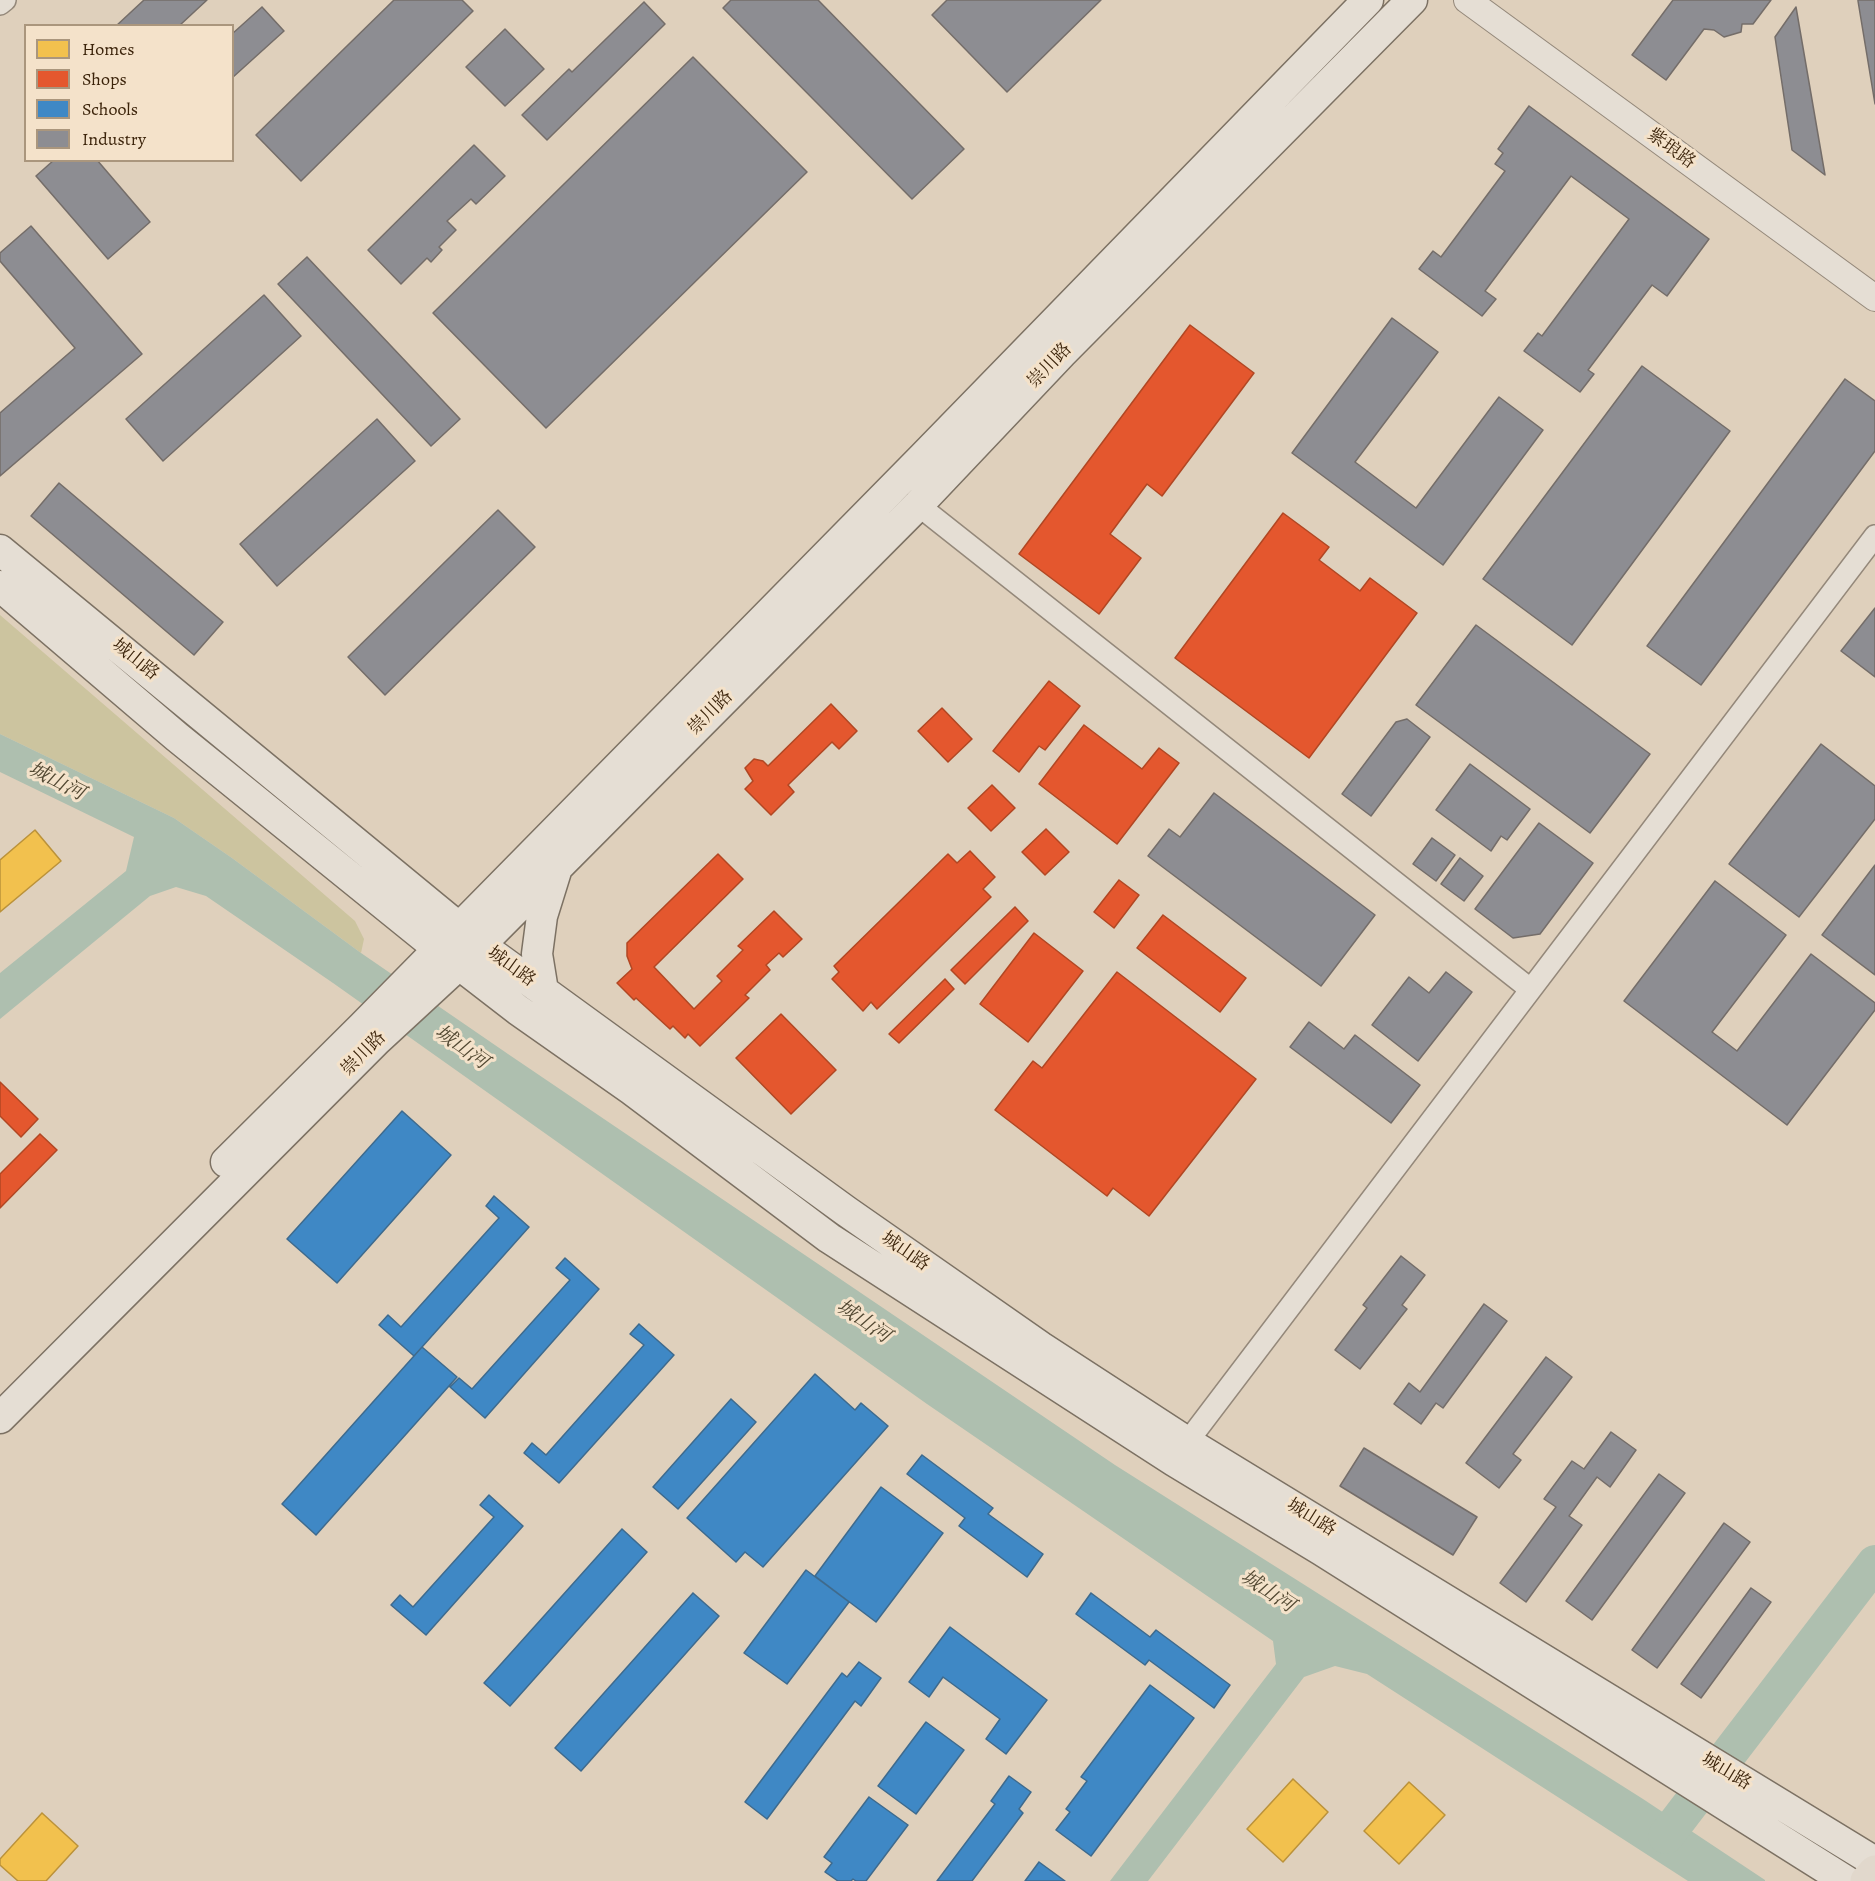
<!DOCTYPE html>
<html>
<head>
<meta charset="utf-8">
<style>
	body { margin:0 }
	#map { position:relative; width:1875px; height:1881px; overflow:hidden; background:#dfd0bc; font-family:Alegreya,serif }
	canvas { display:block }
	.legend { position:absolute; left:24px; top:24px; width:210px; height:138px; box-sizing:border-box; background:#f4e2ca; border:2px solid #aa967d; margin:0; padding:8px 10px; list-style:none; font-size:18px; color:#3b230a }
	.legend li { display:flex; align-items:center; gap:12px; height:30px }
	.legend b { width:30px; border:2px solid #aa967d }
</style>
</head>
<body>
<div id="map">
<canvas width="1875" height="1881"></canvas>
<ul class="legend">
<li><b style="height:16px;background:#f2c14e"></b>Homes</li>
<li><b style="height:16px;background:#e4572e"></b>Shops</li>
<li><b style="height:16px;background:#3f88c5"></b>Schools</li>
<li><b style="height:16px;background:#8d8d92"></b>Industry</li>
</ul>
</div>
<script>
const ctx = document.querySelector('canvas').getContext('2d');
ctx.lineJoin = 'round';
function paint(path, color) { ctx.fillStyle = color; ctx.fill(path, 'evenodd'); }
const toPath = rows => new Path2D(rows.map(r => 'M' + r).join(''));
function stroke(path, color, width, dash) { ctx.strokeStyle = color; ctx.lineWidth = width; ctx.lineCap = dash ? 'butt' : 'round'; ctx.setLineDash(dash || []); ctx.stroke(path); }
function label(font, color, halo, rows, align = 'center') {
  ctx.font = font + ' Alegreya,"Noto Serif SC",serif'; ctx.lineWidth = 6; ctx.setLineDash([]); ctx.textBaseline = 'middle'; ctx.strokeStyle = halo; ctx.fillStyle = color; for (const [text, x, y, turn = 0] of rows) {
    ctx.save(); ctx.translate(x, y); ctx.rotate((+turn || 0) * Math.PI / 180); ctx.textAlign = isNaN(turn) ? turn : align; if (halo) ctx.strokeText(text, 0, 0); ctx.fillText(text, 0, 0); ctx.restore();
  }
}
paint(toPath([
	[0,615,355,921,364,939,361,953,232,858,174,818,0,734]
]), '#ccc49f');
paint(toPath([
	[0,734,174,818,232,858,361,953,508,1054,1115,1465,1643,1799,1765,1880,1765,1881,1688,1881,1367,1674,1335,1666,1304,1677,1148,1881,1110,1881,1276,1664,1273,1641,927,1404,333,983,206,896,176,887,150,896,0,1019,0,973,126,871,134,837,0,772]
]), '#aebfaf');
const homes = toPath([
	[35,830,61,861,0,912,0,860,35,830],
	[1293,1779,1328,1812,1283,1862,1247,1829,1293,1779],
	[1409,1782,1445,1815,1399,1864,1364,1831,1409,1782],
	[42,1813,78,1846,46,1881,18,1881,0,1865,0,1859,42,1813]
]);
paint(homes, '#f2c14e');
stroke(homes, '#bb923a', 1.5);
const shops = toPath([
	[1190,325,1254,373,1162,496,1147,484,1110,534,1141,558,1099,614,1019,554,1190,325],
	[1283,513,1329,547,1319,560,1360,591,1370,578,1417,613,1309,758,1175,658,1283,513],
	[1049,681,1080,706,1045,750,1039,746,1019,772,993,751,1049,681],
	[831,704,857,731,839,749,832,742,788,785,794,792,771,815,745,789,753,781,745,768,754,759,763,761,768,766,831,704],
	[942,708,972,739,948,762,918,731,942,708],
	[1084,725,1142,769,1159,748,1179,763,1117,844,1039,784,1084,725],
	[992,785,1015,808,991,831,968,808,992,785],
	[1046,829,1069,852,1045,875,1022,852,1046,829],
	[970,851,995,877,983,889,991,897,877,1009,871,1002,863,1011,832,979,839,972,834,966,948,854,957,863,970,851],
	[718,854,743,879,654,967,694,1009,722,981,717,976,743,950,738,946,774,911,802,939,783,957,779,953,766,965,770,970,745,995,749,998,700,1046,688,1034,685,1038,673,1026,670,1029,636,998,634,1000,617,983,632,969,627,956,627,943,718,854],
	[1119,880,1139,895,1114,928,1094,912,1119,880],
	[1015,907,1028,921,965,984,951,970,1015,907],
	[1163,915,1246,978,1220,1012,1137,948,1163,915],
	[1034,933,1083,971,1028,1042,980,1004,1034,933],
	[1117,972,1256,1079,1149,1216,1113,1188,1107,1196,995,1110,1033,1061,1042,1068,1117,972],
	[945,979,954,989,899,1043,889,1034,945,979],
	[781,1014,836,1070,791,1114,736,1058,781,1014],
	[0,1082,38,1119,21,1137,0,1116,0,1082],
	[40,1134,57,1150,0,1208,0,1174,40,1134]
]);
paint(shops, '#e4572e');
stroke(shops, '#b14723', 1.5);
const schools = toPath([
	[402,1111,451,1155,337,1283,287,1239,402,1111],
	[494,1196,529,1227,414,1356,379,1325,388,1315,401,1327,499,1218,486,1206,494,1196],
	[565,1258,599,1289,485,1418,450,1387,459,1378,472,1389,570,1280,556,1268,565,1258],
	[639,1324,674,1355,559,1483,524,1453,532,1443,546,1455,644,1345,630,1334,639,1324],
	[422,1347,457,1377,316,1535,282,1504,422,1347],
	[815,1374,855,1410,861,1403,888,1426,763,1567,745,1552,736,1562,687,1518,815,1374],
	[731,1399,756,1422,678,1509,653,1487,731,1399],
	[922,1455,993,1508,988,1514,1043,1554,1027,1577,959,1526,965,1518,907,1474,922,1455],
	[881,1487,943,1533,876,1622,815,1576,881,1487],
	[489,1495,523,1526,426,1635,391,1605,400,1595,413,1607,494,1517,480,1505,489,1495],
	[622,1529,647,1552,510,1706,484,1683,622,1529],
	[806,1570,849,1602,787,1684,744,1653,806,1570],
	[693,1593,719,1616,581,1771,555,1748,693,1593],
	[1091,1593,1150,1637,1156,1630,1230,1685,1214,1708,1149,1660,1145,1665,1076,1614,1091,1593],
	[950,1627,1047,1700,1006,1754,986,1739,1000,1719,943,1677,929,1697,909,1682,950,1627],
	[859,1662,881,1678,861,1706,855,1701,767,1819,745,1802,842,1673,847,1677,859,1662],
	[1150,1685,1194,1718,1091,1856,1056,1830,1070,1812,1066,1809,1087,1781,1081,1777,1150,1685],
	[926,1722,964,1750,916,1814,878,1786,926,1722],
	[1009,1776,1031,1792,1019,1809,1023,1813,972,1881,937,1881,995,1804,991,1801,1009,1776],
	[869,1797,908,1825,866,1881,856,1881,853,1879,851,1881,838,1881,825,1872,832,1863,824,1857,869,1797],
	[1039,1862,1065,1881,1025,1881,1039,1862]
]);
paint(schools, '#3f88c5');
stroke(schools, '#3e6a8d', 1.5);
const industry = toPath([
	[144,0,207,0,179,26,116,26,144,0],
	[394,0,462,0,473,11,301,181,256,135,394,0],
	[731,0,818,0,964,149,912,199,723,8,731,0],
	[947,0,1101,0,1007,92,932,15,947,0],
	[1673,0,1771,0,1753,24,1742,24,1741,32,1724,37,1714,30,1704,29,1666,80,1632,55,1673,0],
	[1858,0,1875,0,1875,104,1858,1,1858,0],
	[644,2,665,24,547,140,522,115,569,69,572,72,644,2],
	[262,7,284,31,232,78,232,34,262,7],
	[1796,7,1825,175,1792,150,1775,37,1796,7],
	[505,29,544,69,505,106,466,67,505,29],
	[693,57,807,172,546,428,433,313,693,57],
	[1529,106,1709,239,1667,296,1652,285,1588,370,1594,374,1580,392,1524,351,1538,333,1542,336,1629,219,1571,176,1485,291,1496,299,1482,316,1419,269,1433,251,1441,257,1505,171,1495,164,1503,153,1498,149,1529,106],
	[474,145,505,176,476,204,471,199,447,221,456,230,439,247,442,250,431,262,427,258,401,284,368,250,474,145],
	[54,160,97,160,150,222,108,259,36,176,54,160],
	[31,226,142,354,0,476,0,413,75,348,0,261,0,253,31,226],
	[307,257,460,419,431,446,278,284,307,257],
	[264,295,301,336,163,461,126,419,264,295],
	[1392,318,1438,352,1355,462,1416,508,1499,397,1543,430,1443,565,1292,453,1392,318],
	[1642,366,1730,431,1572,645,1483,579,1642,366],
	[1845,379,1875,401,1875,451,1701,685,1647,646,1845,379],
	[377,419,415,461,277,586,240,544,377,419],
	[59,483,223,622,194,655,31,516,59,483],
	[498,510,535,547,385,695,348,657,498,510],
	[1875,608,1875,677,1841,651,1875,608],
	[1476,625,1650,754,1590,833,1416,705,1476,625],
	[1407,719,1430,737,1371,816,1342,794,1396,722,1407,719],
	[1821,744,1875,786,1875,819,1799,917,1729,864,1821,744],
	[1470,764,1530,809,1507,840,1501,836,1491,851,1436,810,1470,764],
	[1214,793,1375,915,1321,986,1148,856,1169,829,1180,837,1214,793],
	[1539,823,1593,863,1540,934,1513,938,1475,909,1539,823],
	[1432,838,1455,855,1436,881,1413,864,1432,838],
	[1460,858,1483,876,1464,901,1441,884,1460,858],
	[1875,865,1875,975,1822,935,1875,865],
	[1715,881,1786,935,1712,1032,1737,1051,1811,954,1875,1003,1875,1010,1787,1125,1624,1001,1715,881],
	[1446,972,1472,992,1418,1061,1372,1025,1409,977,1429,993,1446,972],
	[1309,1022,1344,1049,1355,1035,1420,1085,1391,1123,1290,1047,1309,1022],
	[1401,1256,1425,1275,1402,1305,1407,1309,1360,1369,1335,1350,1367,1308,1363,1305,1401,1256],
	[1484,1304,1507,1321,1443,1408,1436,1403,1421,1424,1394,1404,1409,1383,1420,1392,1484,1304],
	[1546,1357,1572,1377,1513,1454,1521,1460,1499,1488,1466,1463,1546,1357],
	[1611,1432,1636,1450,1610,1487,1597,1477,1569,1516,1582,1525,1526,1602,1500,1583,1556,1507,1544,1499,1572,1461,1584,1469,1611,1432],
	[1364,1448,1477,1517,1453,1555,1340,1486,1364,1448],
	[1659,1474,1685,1493,1592,1620,1566,1601,1659,1474],
	[1724,1523,1750,1542,1657,1668,1632,1650,1724,1523],
	[1751,1588,1771,1602,1701,1698,1681,1684,1751,1588]
]);
paint(industry, '#8d8d92');
stroke(industry, '#746d69', 1.5);
stroke(toPath([
	[1666,1836,1875,1563]
]), '#aebfaf', 36);
const minor = toPath([
	[0,4,5,0],
	[918,505,1530,989],
	[1179,1453,1875,536]
]);
const tertiary = toPath([
	[1467,0,1875,298]
]);
const secondary = toPath([
	[0,550,480,945,846,1211,1041,1347,1187,1442,1875,1862],
	[0,586,177,737,439,949,518,1010,632,1090,829,1238,1174,1461,1321,1550,1846,1881],
	[543,991,537,954,542,916,556,871],
	[226,1162,362,1027,923,457,1368,0],
	[0,1418,377,1040,480,945,918,505,1062,353,1412,0]
]);
const primary = toPath([
	[1867,1881,1875,1872]
]);
stroke(minor, '#94887a', 24);
stroke(tertiary, '#94887a', 28);
stroke(secondary, '#7c7163', 33);
stroke(primary, '#7c7163', 36);
stroke(minor, '#e5ded4', 21);
stroke(tertiary, '#e5ded4', 26);
stroke(secondary, '#e5ded4', 30);
stroke(primary, '#e1d8cc', 33);
label('18px', '#3b230a', '#f4e2ca', [
	["紫琅路",1671,149,36],
	["崇川路",1050,366,-46],
	["城山路",135,660,39],
	["崇川路",711,713,-45],
	["城山路",511,967,36],
	["崇川路",364,1054,-45],
	["城山路",905,1252,35],
	["城山路",1311,1518,32],
	["城山路",1726,1772,31]
]);
label('italic 20px', '#524832', '#f4e2ca', [
	["城山河",56,782,27],
	["城山河",461,1048,35],
	["城山河",863,1322,34],
	["城山河",1267,1592,33]
]);
</script>
</body>
</html>
